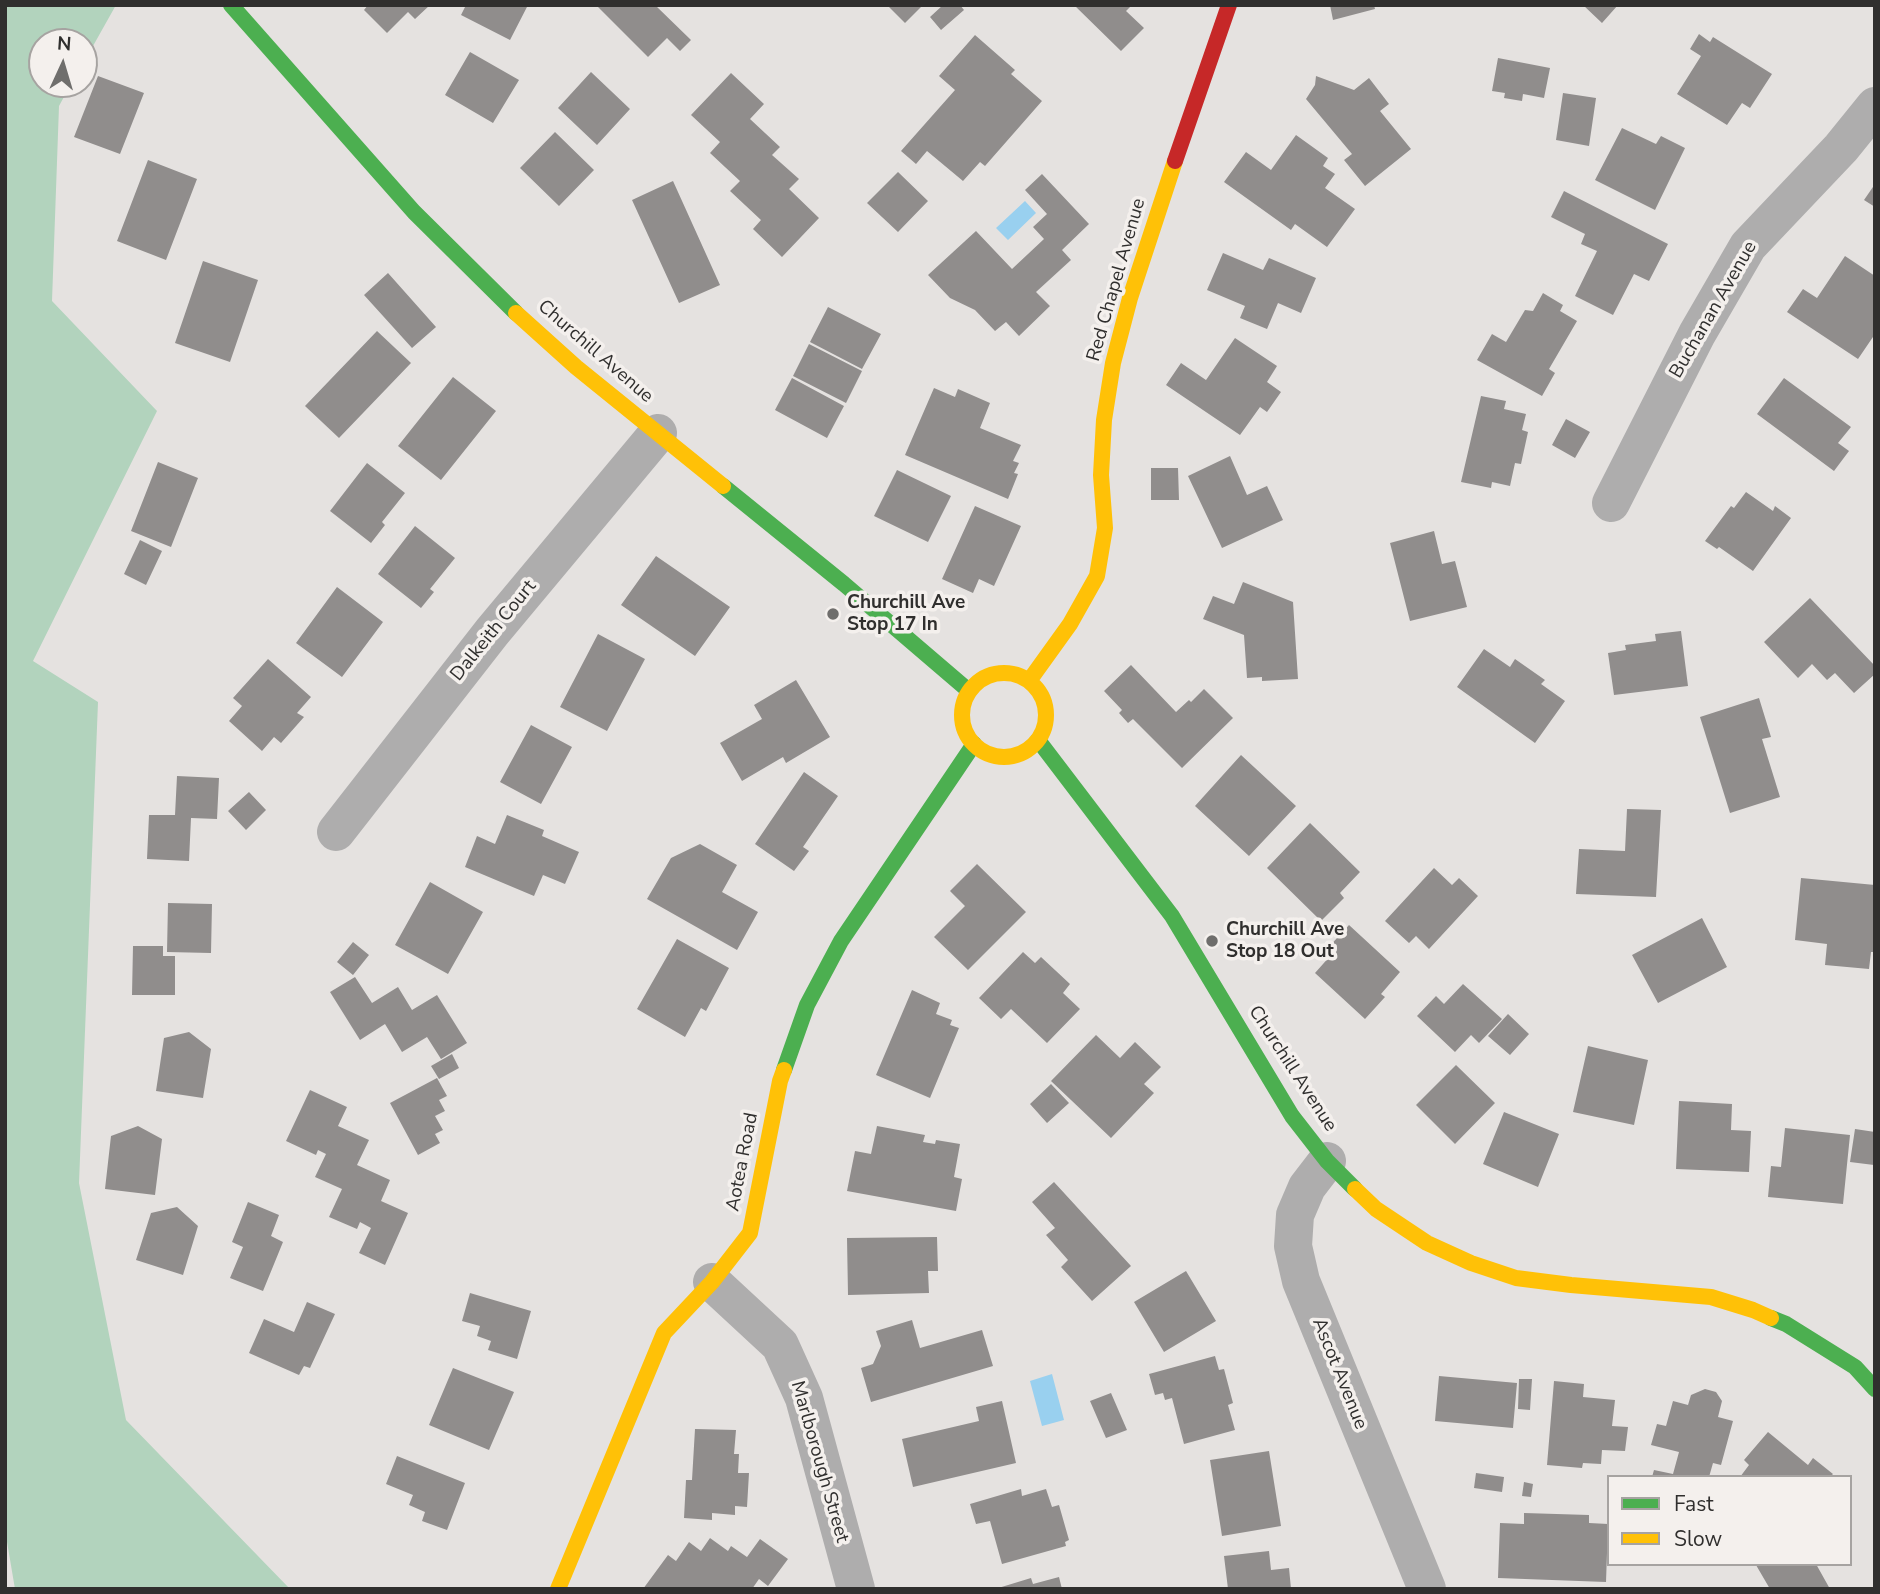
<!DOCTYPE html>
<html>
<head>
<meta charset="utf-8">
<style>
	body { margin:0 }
	#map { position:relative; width:1880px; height:1594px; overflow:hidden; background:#e5e2e0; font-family:"Nunito Sans",sans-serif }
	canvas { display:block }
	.frame { position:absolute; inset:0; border:7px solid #302f2e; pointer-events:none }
	.legend { position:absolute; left:1607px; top:1475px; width:245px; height:91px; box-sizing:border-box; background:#f4f0ed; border:2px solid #a6a3a1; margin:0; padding:9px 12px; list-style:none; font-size:21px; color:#302f2e }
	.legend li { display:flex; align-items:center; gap:14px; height:35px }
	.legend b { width:35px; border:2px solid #a6a3a1 }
	.north { position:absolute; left:28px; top:28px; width:70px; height:70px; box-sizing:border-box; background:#f4f0ed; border:2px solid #a6a3a1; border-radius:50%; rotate:4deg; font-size:19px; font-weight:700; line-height:28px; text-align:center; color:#302f2e }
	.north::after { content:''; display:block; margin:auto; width:24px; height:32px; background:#6f6e6c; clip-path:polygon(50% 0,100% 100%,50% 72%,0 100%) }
</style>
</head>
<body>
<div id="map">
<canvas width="1880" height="1594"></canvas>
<div class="frame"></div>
<ul class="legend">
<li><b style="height:9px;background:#4caf50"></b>Fast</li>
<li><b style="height:9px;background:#ffc107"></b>Slow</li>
</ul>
<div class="north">N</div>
</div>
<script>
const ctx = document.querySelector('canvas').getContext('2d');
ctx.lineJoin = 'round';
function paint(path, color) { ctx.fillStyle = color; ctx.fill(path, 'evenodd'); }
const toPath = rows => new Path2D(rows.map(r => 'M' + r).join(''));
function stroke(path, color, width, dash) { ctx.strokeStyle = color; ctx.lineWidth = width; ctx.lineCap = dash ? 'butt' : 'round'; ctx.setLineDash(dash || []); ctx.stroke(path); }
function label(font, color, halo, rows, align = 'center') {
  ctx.font = font + ' "Nunito Sans",sans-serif'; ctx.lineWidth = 7; ctx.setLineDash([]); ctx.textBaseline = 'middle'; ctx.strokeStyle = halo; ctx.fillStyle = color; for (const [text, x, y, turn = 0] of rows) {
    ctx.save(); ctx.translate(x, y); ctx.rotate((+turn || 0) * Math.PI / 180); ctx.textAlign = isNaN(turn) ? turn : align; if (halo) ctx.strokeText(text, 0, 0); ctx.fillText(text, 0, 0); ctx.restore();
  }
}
paint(toPath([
	[5,5,116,5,84,62,84,42,42,42,42,84,71,84,59,106,52,301,157,411,33,661,98,702,79,1183,126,1420,290,1589,15,1589,5,1530]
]), '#b2d3bd');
paint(toPath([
	[1025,201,1036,213,1008,240,996,228],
	[1052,1374,1064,1420,1042,1426,1030,1381]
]), '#99d0ef');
paint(toPath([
	[368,5,430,5,415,19,408,12,387,33,364,10],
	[466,5,528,5,510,40,461,15],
	[596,5,655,5,691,40,680,51,667,38,648,57],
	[887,5,923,5,905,23],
	[943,5,960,5,964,10,941,30,930,17],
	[1074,5,1132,5,1126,11,1144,28,1121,51],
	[1330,5,1374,5,1375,9,1333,20],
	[1583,5,1618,5,1602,23],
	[1699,34,1710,42,1713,37,1772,74,1750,108,1742,103,1727,125,1677,94,1701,56,1690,49],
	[975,35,1015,70,1011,74,1042,101,985,166,980,162,963,181,927,151,916,164,901,151,955,90,939,76],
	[470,52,519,80,493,123,445,95],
	[1498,58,1550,68,1544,98,1523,94,1522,101,1504,98,1505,93,1492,91],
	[591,72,630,109,597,145,558,108],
	[731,73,764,104,750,119,780,147,772,155,799,179,789,189,819,218,782,257,753,229,761,220,730,191,740,181,710,153,720,142,691,115],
	[98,76,144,93,120,154,74,137],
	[1316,76,1354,90,1369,78,1389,104,1380,111,1411,149,1365,186,1344,160,1352,154,1306,99,1315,85],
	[1563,93,1596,98,1589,146,1556,140],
	[1622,128,1656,144,1661,136,1685,148,1655,210,1595,180],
	[555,132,594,170,559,206,520,168],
	[1296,135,1328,158,1323,166,1335,174,1325,188,1355,209,1327,247,1295,224,1291,230,1224,182,1246,152,1271,170],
	[148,160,197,179,166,260,117,241],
	[898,172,928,201,898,232,867,203],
	[1042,174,1089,224,1062,250,1071,260,1036,292,1050,306,1019,336,1006,322,995,331,975,310,950,298,928,275,976,231,1012,269,1044,239,1033,227,1047,214,1025,190],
	[673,181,720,285,679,303,632,200],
	[1875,184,1875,207,1864,200],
	[1564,191,1668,244,1649,281,1634,274,1613,315,1575,296,1597,251,1581,244,1585,234,1551,217],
	[1223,253,1263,270,1269,258,1316,278,1301,313,1278,303,1267,329,1240,318,1245,306,1207,290],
	[1845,256,1875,276,1875,334,1858,359,1787,312,1803,289,1817,298],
	[203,261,258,280,230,362,175,343],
	[388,273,436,327,412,348,364,295],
	[1543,293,1563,305,1560,311,1577,321,1549,369,1555,373,1542,396,1477,360,1492,334,1506,342,1525,310,1533,311],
	[828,307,881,334,862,369,810,342],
	[377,331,411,363,339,438,305,406],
	[1235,338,1277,366,1267,382,1281,392,1267,412,1260,407,1240,435,1166,385,1181,363,1206,380],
	[809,344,862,371,846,403,793,376],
	[453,377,496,411,441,480,398,446],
	[792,378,844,406,827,438,775,410],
	[1784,378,1851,427,1838,443,1849,451,1834,471,1757,414],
	[934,388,955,397,958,389,990,403,980,428,1021,445,1013,461,1019,463,1014,473,1018,474,1008,499,905,455],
	[1481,396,1506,401,1504,409,1526,414,1522,430,1528,432,1521,464,1515,463,1510,486,1492,482,1491,488,1461,482],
	[1566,419,1590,432,1575,458,1552,445],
	[1230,456,1247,495,1267,486,1283,520,1222,548,1188,476],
	[158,462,198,478,171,547,131,531],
	[367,463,405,493,382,522,385,525,371,543,330,511],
	[1151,468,1178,468,1179,500,1151,500],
	[897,470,951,496,928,542,874,516],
	[1746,492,1773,511,1775,506,1791,518,1753,571,1719,547,1717,549,1705,541,1731,506,1734,508],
	[975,506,1021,526,994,586,979,579,973,593,942,579],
	[415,526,455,558,430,589,434,592,421,608,378,574],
	[1434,531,1442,564,1455,561,1467,607,1410,621,1390,543],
	[140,540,162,551,146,585,124,574],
	[656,556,730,607,695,656,621,605],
	[1243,582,1293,602,1298,679,1262,681,1262,677,1247,678,1244,635,1203,619,1213,596,1234,604],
	[337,587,383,622,342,677,296,643],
	[1810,598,1875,666,1875,674,1854,693,1835,673,1827,680,1812,664,1798,678,1764,642],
	[1681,631,1688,686,1614,695,1608,653,1626,650,1625,645,1656,641,1655,634],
	[598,634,645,659,607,731,560,707],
	[1484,649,1510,667,1515,659,1545,680,1541,684,1565,701,1535,743,1457,687],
	[268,659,311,697,297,713,304,717,281,743,274,737,262,751,229,721,242,706,233,698],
	[1131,665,1176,712,1189,700,1191,702,1204,689,1233,718,1182,768,1133,719,1128,723,1119,713,1122,710,1104,691],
	[796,680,830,737,786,763,783,757,742,781,720,743,762,719,754,705],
	[1759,698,1771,737,1762,739,1780,797,1730,813,1700,717],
	[531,725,572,747,541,804,500,782],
	[1241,755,1296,806,1249,856,1195,806],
	[804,772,838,796,803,847,809,851,794,871,755,844],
	[177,776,219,778,217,819,191,818,189,861,147,859,149,815,175,815],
	[249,792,266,810,246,830,228,811],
	[1627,809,1661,810,1656,897,1576,894,1579,849,1625,851],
	[507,815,544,830,542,836,579,852,565,884,543,875,534,896,465,867,477,836,495,844],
	[1310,823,1360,872,1340,893,1344,898,1321,921,1267,868],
	[700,844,737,865,722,892,758,912,737,950,647,899,671,858],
	[977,864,1026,912,968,970,934,937,965,906,950,891],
	[1434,868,1452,885,1459,878,1478,896,1429,949,1416,936,1409,943,1385,921],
	[1801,878,1875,885,1875,952,1871,952,1869,969,1825,965,1827,944,1795,940],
	[430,882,483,912,448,974,395,945],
	[168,903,212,904,211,953,167,952],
	[1702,918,1727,967,1658,1003,1632,955],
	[1349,925,1400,972,1381,994,1385,997,1365,1019,1315,973,1331,955,1326,950],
	[677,939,729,968,706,1011,701,1008,685,1037,637,1009],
	[353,942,369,955,353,975,337,962],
	[133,946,163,946,163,956,175,956,175,995,132,995],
	[1023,952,1035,963,1041,957,1070,984,1063,993,1080,1009,1047,1043,1011,1009,1001,1019,979,998],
	[355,977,372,1003,398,987,412,1010,437,995,467,1043,441,1059,427,1037,402,1052,385,1024,360,1040,330,992],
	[1463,984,1502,1019,1479,1043,1471,1035,1455,1052,1417,1016,1436,996,1444,1004],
	[912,990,940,1003,936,1014,952,1020,950,1025,959,1028,930,1098,876,1075],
	[1508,1014,1529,1034,1510,1055,1488,1036],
	[189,1032,211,1049,203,1098,156,1091,164,1038],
	[1096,1035,1120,1058,1135,1042,1161,1067,1144,1084,1154,1093,1111,1138,1051,1081],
	[1588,1046,1648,1060,1634,1125,1573,1112],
	[452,1054,459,1068,439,1079,431,1066],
	[1456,1065,1495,1103,1455,1144,1416,1105],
	[437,1078,447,1096,439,1100,445,1111,435,1116,443,1130,435,1134,440,1143,418,1155,390,1103],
	[1051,1084,1069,1103,1047,1123,1030,1104],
	[310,1090,347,1107,338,1126,369,1140,357,1165,390,1180,381,1201,408,1213,385,1265,359,1253,371,1228,360,1222,357,1229,329,1217,342,1189,315,1177,326,1154,318,1150,316,1155,286,1141],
	[1679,1101,1732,1104,1731,1130,1751,1131,1749,1172,1676,1169],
	[1504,1112,1559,1134,1538,1187,1483,1164],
	[138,1126,162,1139,155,1195,105,1189,111,1136],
	[877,1126,925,1135,923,1142,935,1144,936,1140,960,1144,954,1177,962,1179,956,1211,847,1191,855,1151,871,1154],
	[1785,1128,1850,1135,1843,1204,1768,1197,1771,1166,1781,1167],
	[1855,1129,1875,1132,1874,1165,1850,1162],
	[1054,1182,1131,1266,1092,1301,1061,1267,1068,1260,1046,1235,1055,1228,1032,1202],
	[248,1202,279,1215,271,1236,283,1242,263,1291,230,1278,243,1247,232,1242],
	[177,1207,198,1226,183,1275,136,1260,151,1213],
	[937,1237,938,1271,928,1271,929,1293,848,1295,847,1238],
	[1186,1271,1216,1321,1164,1352,1134,1302],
	[470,1293,531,1311,517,1359,488,1350,491,1341,477,1336,480,1326,462,1321],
	[307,1302,335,1314,310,1368,304,1366,299,1375,249,1353,264,1319,294,1332],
	[912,1320,920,1348,982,1330,993,1366,871,1402,861,1368,873,1364,881,1346,876,1331],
	[1215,1356,1219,1370,1224,1369,1233,1403,1228,1405,1235,1430,1184,1444,1172,1398,1165,1400,1163,1393,1155,1395,1149,1374],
	[453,1368,514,1392,489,1450,429,1425],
	[1439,1376,1517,1383,1513,1428,1435,1421],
	[1519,1379,1532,1379,1530,1410,1518,1409],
	[1554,1381,1584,1384,1583,1397,1615,1400,1612,1426,1628,1427,1625,1451,1602,1450,1601,1464,1583,1463,1582,1468,1547,1465],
	[1705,1389,1716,1392,1722,1401,1718,1417,1733,1421,1721,1465,1713,1463,1709,1477,1652,1477,1654,1470,1673,1474,1679,1452,1651,1445,1657,1424,1666,1426,1673,1401,1688,1405,1691,1395],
	[1111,1393,1127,1430,1106,1438,1090,1401],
	[1002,1401,1016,1463,913,1487,902,1439,979,1421,976,1407],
	[695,1429,736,1430,734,1454,739,1454,738,1473,749,1473,747,1507,735,1506,735,1515,712,1513,712,1520,684,1518,686,1480,692,1480],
	[1768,1432,1808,1465,1813,1458,1833,1474,1830,1477,1740,1477,1749,1465,1744,1460],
	[1269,1451,1281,1526,1222,1536,1210,1460],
	[397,1456,465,1483,447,1530,422,1521,425,1512,409,1505,413,1495,386,1484],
	[1476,1473,1504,1477,1502,1492,1474,1488],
	[1524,1482,1533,1484,1531,1497,1522,1496],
	[1021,1489,1022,1496,1046,1489,1052,1507,1059,1505,1069,1540,1065,1542,1066,1546,1002,1564,990,1521,976,1524,970,1504],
	[1524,1513,1589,1515,1589,1523,1608,1524,1606,1582,1498,1578,1500,1523,1524,1524],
	[710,1538,728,1551,731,1546,747,1557,760,1539,788,1559,768,1586,759,1579,752,1589,643,1589,668,1555,676,1561,689,1542,701,1551],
	[1269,1551,1271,1570,1289,1568,1291,1589,1228,1589,1224,1556],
	[1758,1564,1816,1564,1830,1589,1770,1589,1756,1565],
	[1059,1577,1062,1589,995,1589,1031,1578,1033,1584]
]), '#908d8c');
stroke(toPath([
	[1611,503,1697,334,1748,246,1841,148,1875,106],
	[336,832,492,632,658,433],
	[1327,1161,1307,1187,1295,1215,1293,1246,1301,1281,1427,1589],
	[712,1282,780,1345,804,1398,856,1589]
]), '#aeadad', 38);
stroke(toPath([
	[231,5,414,212,516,313],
	[723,486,844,584,969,691],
	[1038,740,1172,916,1292,1116,1327,1161,1355,1189],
	[784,1070,807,1005,841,941,974,744],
	[1771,1318,1786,1324,1855,1367,1875,1389]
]), '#4caf50', 16);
stroke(toPath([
	[516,313,576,367,723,486],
	'962 715a42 42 0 1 1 84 0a42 42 0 1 1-84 0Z',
	[1029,681,1070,624,1097,576,1105,528,1101,475,1104,420,1113,363,1130,298,1175,161],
	[1355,1189,1376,1209,1427,1243,1471,1263,1516,1278,1571,1285,1711,1297,1753,1310,1771,1318],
	[558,1589,664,1333,712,1282,750,1233,780,1081,784,1070]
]), '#ffc107', 16);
stroke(toPath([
	[1175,161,1229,5]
]), '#c62828', 16);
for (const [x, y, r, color] of [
	[833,614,7,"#6f6e6c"],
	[1212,941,7,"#6f6e6c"]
]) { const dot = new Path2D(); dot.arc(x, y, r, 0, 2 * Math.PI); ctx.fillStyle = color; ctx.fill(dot); stroke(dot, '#f4f0ed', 2.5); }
label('19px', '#302f2e', '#f4f0ed', [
	["Red Chapel Avenue",1117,280,-74],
	["Buchanan Avenue",1714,310,-60],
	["Churchill Avenue",595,352,41],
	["Dalkeith Court",494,631,-51],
	["Churchill Avenue",1292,1069,57],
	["Aotea Road",743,1162,-79],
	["Ascot Avenue",1339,1374,68],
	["Marlborough Street",819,1462,74]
]);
label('bold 19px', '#302f2e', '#f4f0ed', [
	["Churchill Ave",847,603],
	["Stop 17 In",847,625],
	["Churchill Ave",1226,930],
	["Stop 18 Out",1226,952]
], 'left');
</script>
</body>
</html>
